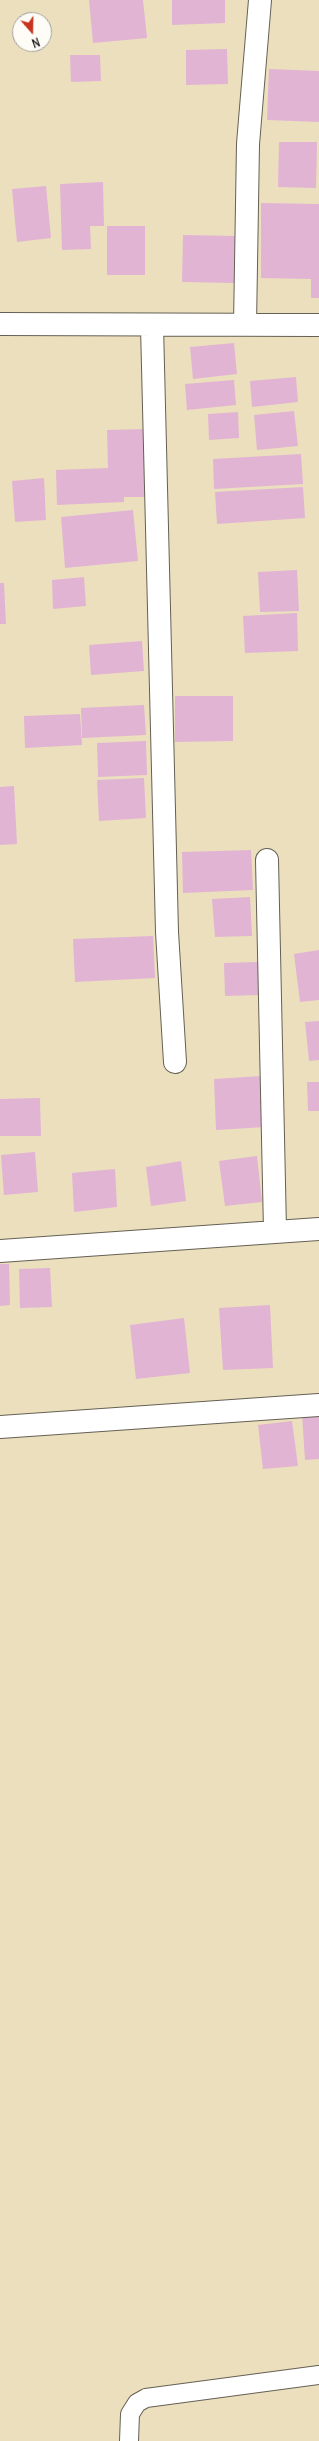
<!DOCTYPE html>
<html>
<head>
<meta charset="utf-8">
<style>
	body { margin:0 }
	#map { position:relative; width:319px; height:2441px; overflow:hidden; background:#ecdfbd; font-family:Delius,sans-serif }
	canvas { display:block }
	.north { position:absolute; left:12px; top:12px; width:40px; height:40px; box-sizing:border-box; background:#fdfcf7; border:1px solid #a3a29f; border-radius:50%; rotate:160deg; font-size:11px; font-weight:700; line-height:16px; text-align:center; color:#1c1c1c }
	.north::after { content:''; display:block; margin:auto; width:14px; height:18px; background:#c8321e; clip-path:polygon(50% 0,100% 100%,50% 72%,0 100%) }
</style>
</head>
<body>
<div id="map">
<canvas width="319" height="2441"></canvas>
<div class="north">N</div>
</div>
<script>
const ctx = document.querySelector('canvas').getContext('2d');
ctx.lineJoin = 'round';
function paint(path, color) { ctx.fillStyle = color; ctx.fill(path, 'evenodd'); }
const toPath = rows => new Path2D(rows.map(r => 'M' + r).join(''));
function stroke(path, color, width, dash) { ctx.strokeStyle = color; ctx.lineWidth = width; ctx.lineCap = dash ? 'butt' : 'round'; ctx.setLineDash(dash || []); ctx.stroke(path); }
paint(toPath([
	[89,0,143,0,147,38,93,43],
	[172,0,225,0,225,23,172,25],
	[227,49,228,84,186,85,186,50],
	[70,55,100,55,101,81,71,82],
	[269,69,319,71,319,122,267,120],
	[279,142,317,142,316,188,278,187],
	[103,182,104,226,90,226,91,249,62,250,60,184],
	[46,186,51,238,17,242,12,189],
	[261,203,319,204,319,298,311,298,311,279,261,278],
	[107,226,145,226,145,275,107,275],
	[183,235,235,236,234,283,182,282],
	[234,343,237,374,193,379,190,347],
	[296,377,298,402,252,407,250,381],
	[234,380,236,405,187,410,185,384],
	[294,411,298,446,257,450,254,415],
	[238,412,239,438,209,440,208,414],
	[145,429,146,497,124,497,124,502,57,505,56,470,108,468,107,430],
	[301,454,303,484,214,489,213,459],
	[44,478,46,520,15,522,12,481],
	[303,487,305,518,217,524,215,492],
	[133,510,138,561,65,568,61,517],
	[297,570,299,611,260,612,258,572],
	[84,577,86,606,53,609,52,580],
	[0,583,4,583,6,624,0,624],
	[297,613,298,651,245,653,243,616],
	[142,641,144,671,91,675,89,645],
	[175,696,233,696,233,741,175,742],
	[144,705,146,735,82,738,81,708],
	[80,714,82,745,25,748,24,716],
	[146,741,147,775,98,777,97,743],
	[144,778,146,818,99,821,97,780],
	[14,786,17,844,0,845,0,787],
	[251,850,253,890,183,893,182,852],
	[250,897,252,936,215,937,212,899],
	[153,936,155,978,75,982,73,939],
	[319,950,319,1000,300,1002,294,954],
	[258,962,259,995,225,996,224,963],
	[319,1021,319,1060,309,1061,305,1022],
	[262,1076,265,1127,216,1130,214,1079],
	[307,1082,319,1082,319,1111,308,1111],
	[40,1098,41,1136,0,1136,0,1099],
	[35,1152,38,1192,4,1195,1,1155],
	[257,1156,262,1202,225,1206,219,1161],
	[181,1161,186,1201,151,1206,146,1167],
	[115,1169,117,1207,74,1212,72,1173],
	[0,1264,9,1264,10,1305,0,1306],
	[50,1268,52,1307,20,1308,19,1269],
	[270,1305,273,1368,223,1370,219,1308],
	[184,1318,190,1373,136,1379,130,1325],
	[319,1413,319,1459,305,1460,302,1414],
	[292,1421,298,1466,263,1469,258,1425]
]), '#e1b4d4');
const lane = toPath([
	[129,2441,130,2414,137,2403,146,2398,319,2375]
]);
const street = toPath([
	[0,324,319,325],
	[245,325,248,144,260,0],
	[152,326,167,932,175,1062],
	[267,860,275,1230],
	[0,1251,319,1229],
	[0,1427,319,1405]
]);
stroke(lane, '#656054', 20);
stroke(street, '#656054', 24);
stroke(lane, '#fff', 18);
stroke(street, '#fff', 22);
</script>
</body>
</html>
